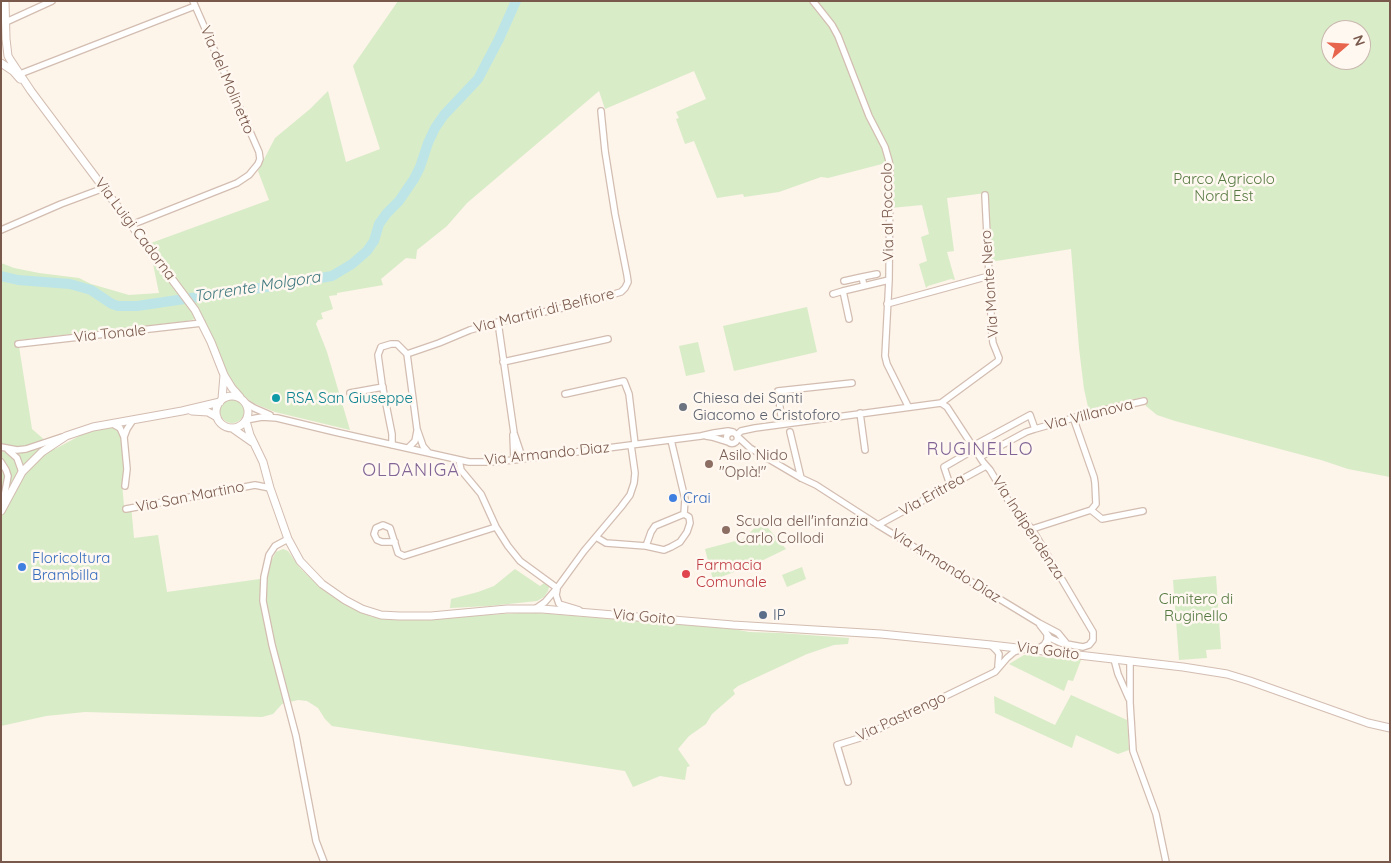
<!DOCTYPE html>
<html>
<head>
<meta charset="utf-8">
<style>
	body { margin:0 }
	#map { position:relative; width:1391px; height:863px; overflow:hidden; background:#fdf4ea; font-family:Quicksand,sans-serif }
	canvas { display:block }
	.frame { position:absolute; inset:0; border:2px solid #79594c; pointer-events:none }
	.north { position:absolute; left:1321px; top:20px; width:50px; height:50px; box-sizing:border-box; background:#fff8f1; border:1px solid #c9b8af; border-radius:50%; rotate:71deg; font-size:14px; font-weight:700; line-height:20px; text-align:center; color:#79594c }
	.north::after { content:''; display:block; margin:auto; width:18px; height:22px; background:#e8654d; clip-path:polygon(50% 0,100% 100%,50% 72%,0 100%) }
</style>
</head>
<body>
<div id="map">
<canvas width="1391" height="863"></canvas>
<div class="frame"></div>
<div class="north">N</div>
</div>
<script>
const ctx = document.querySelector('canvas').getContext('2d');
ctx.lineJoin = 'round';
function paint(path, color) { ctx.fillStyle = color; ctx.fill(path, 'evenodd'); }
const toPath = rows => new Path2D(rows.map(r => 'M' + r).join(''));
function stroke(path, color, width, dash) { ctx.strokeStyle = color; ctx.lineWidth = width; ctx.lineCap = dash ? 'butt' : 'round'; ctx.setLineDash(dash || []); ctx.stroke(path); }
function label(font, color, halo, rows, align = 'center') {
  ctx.font = font + ' Quicksand,sans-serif'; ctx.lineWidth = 5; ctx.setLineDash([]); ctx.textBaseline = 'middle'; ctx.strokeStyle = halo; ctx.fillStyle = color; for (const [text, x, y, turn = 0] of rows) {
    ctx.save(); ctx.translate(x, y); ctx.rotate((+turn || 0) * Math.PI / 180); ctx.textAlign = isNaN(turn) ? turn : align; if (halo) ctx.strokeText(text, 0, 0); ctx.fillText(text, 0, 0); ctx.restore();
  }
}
paint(toPath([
	[398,1,1390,1,1390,477,1348,469,1321,460,1175,421,1157,415,1146,406,1143,397,1089,411,1084,389,1079,348,1071,249,990,262,986,193,947,198,954,251,947,252,955,280,951,279,928,286,926,288,919,264,927,261,921,237,929,234,922,205,891,208,890,164,882,164,828,178,821,177,779,192,744,197,743,194,717,198,694,141,685,144,676,119,679,118,676,112,706,99,694,71,605,109,599,91,467,203,447,226,417,250,416,259,406,258,381,279,383,285,337,293,337,295,329,296,333,309,321,313,323,319,318,320,316,324,327,352,350,430,275,412,253,403,243,395,232,383,203,317,187,321,18,340,32,429,55,449,85,433,100,428,116,428,121,430,125,459,124,482,122,483,124,506,131,505,134,538,158,535,167,592,267,578,270,563,276,552,283,549,288,551,300,568,321,588,351,608,372,617,404,620,519,613,539,613,734,629,749,632,781,633,849,638,848,644,834,645,807,654,738,686,733,690,735,694,712,714,706,724,689,736,678,749,690,766,687,767,685,780,660,776,633,787,625,771,332,726,325,719,318,708,307,701,298,700,282,704,273,714,262,717,85,712,46,716,1,726,1,263,14,268,39,273,79,278,91,284,129,295,159,293,153,264,165,262,151,243,269,200,258,171,275,138,310,109,328,91,346,162,380,149,353,66],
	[1331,30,1361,30,1361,60,1331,60],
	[807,307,817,352,734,371,723,326],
	[698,342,705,372,686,376,679,346],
	'220 411a12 12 0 1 1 24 0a12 12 0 1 1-24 0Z',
	[762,521,786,549,755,564,713,580,705,549,743,539],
	[802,567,806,579,787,587,782,575],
	[515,569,540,586,544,583,549,587,548,591,544,597,537,601,489,606,450,608,451,599,478,592,494,586],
	[1216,576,1221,649,1206,650,1207,658,1179,660,1173,580],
	[1024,655,1081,660,1073,681,1068,680,1064,691,1009,664],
	[1071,695,1127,720,1129,750,1118,754,1076,735,1072,748,995,713,994,696,1055,725]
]), '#d8ecc7');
stroke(toPath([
	[1,276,18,280,70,284,91,290,112,304,118,306,137,306,273,286,332,276,352,264,367,251,374,241,379,224,387,213,399,201,414,179,420,167,428,143,435,128,444,115,478,79,499,39,516,1]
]), '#bde5e8', 10);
const minor = toPath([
	[813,1,832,25,838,36,869,116,885,147,889,161,890,166,889,280,885,356,887,364,908,406],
	[6,22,52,1],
	[20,74,195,6],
	[131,225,237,183,249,175,258,164,260,159,259,152,193,1],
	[1,230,61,204,104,188],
	[844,281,862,277],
	[864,286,862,277,877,274],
	[833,294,843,291],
	[887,304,989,276],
	[849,319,843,291,889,280],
	[498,322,514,433,521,454,527,458],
	[18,344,202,323],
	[407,354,439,343,470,330,498,322,576,305,621,292,625,288,628,282,627,275,615,214,605,151,601,111],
	[503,362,608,339],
	[350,393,383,387],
	[565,394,624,381,629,394,635,444],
	[246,403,254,408,270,415],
	[941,403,947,407,983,462,990,470,1014,510,1032,529,1093,632,1093,640,1089,645,1083,647,1061,643,1050,638,1040,625],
	[941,403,998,361,999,358,993,343,992,335,985,195],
	[860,413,865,450],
	[246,420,262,417,277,418,335,432,469,462,490,462,514,460,701,436,714,433,728,431,733,432],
	[113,424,120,428,124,437,127,469,125,486],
	[782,424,778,391,852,383],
	[790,432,801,478],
	'726.5 438a5.5 5.5 0 1 1 11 0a5.5 5.5 0 1 1-11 0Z',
	[513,435,514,460],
	[737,435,741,431,755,428,941,403],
	[706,436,712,437,728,442],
	[737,436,750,448,801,478,816,485,878,525,1039,623,1058,633,1067,644],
	[124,437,127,429,133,420],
	[671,440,685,499,684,514],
	[392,445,392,434,382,384,378,355,381,347,391,344,397,344,407,354,417,429,423,446,429,453],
	[973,446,1030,415,1035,429],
	[1,447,17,450,26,449,62,437],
	[408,448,415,441,417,431],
	[8,450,17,458,22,472],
	[980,457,1026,432,1035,429,1087,414,1144,401],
	[459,460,461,470,481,494,496,527,508,546,520,561,557,588],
	[1,462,6,470,8,476,3,503],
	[950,485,944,467,975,449],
	[126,509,255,485,270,488],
	[1091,510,1102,519,1143,511],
	[684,514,689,517,690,523,687,532,680,542,671,547,664,550,646,546,651,532,655,526,684,514],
	[878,525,986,466],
	[1032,529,1091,510,1096,504,1095,483,1094,477,1073,417],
	[596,537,606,543,646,546],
	[288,539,275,546,269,555,264,577,263,601,272,645,296,736,316,841,324,862],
	[395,542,382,542,377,540,374,534,376,528,383,525,390,528,391,531,398,553,404,556,496,527],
	[557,590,556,595,559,604,579,610],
	[535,609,545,602,557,588,584,551,621,507,630,495,634,483,635,473,631,445],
	[1047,635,1047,640,1050,647,1055,652],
	[991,645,997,651,999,654,998,666],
	[1036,650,1044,645,1047,640],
	[1114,659,1118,674,1129,699],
	[1130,661,1130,703,1133,751,1156,814,1166,862],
	[848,782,837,745,866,736,886,725,995,672,1007,658,1014,652,1022,649]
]);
const tertiary = toPath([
	[5,1,6,39,8,56,11,61,31,91,195,310,211,342,224,375,232,388,240,397],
	[1,63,13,71,20,79],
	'216 412a16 16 0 1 1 32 0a16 16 0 1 1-32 0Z',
	[222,399,224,375],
	[192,411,208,412,217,417],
	[246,421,250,435,263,462,270,488,288,539,300,561,322,584,345,600,362,609,381,615,399,616,431,616,507,609,542,609,733,625,881,634,991,645,1183,667,1227,674,1250,681,1368,723,1390,728],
	[232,428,252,442],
	[1,511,22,472,42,452,66,436,93,427,182,411,220,402]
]);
stroke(minor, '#d3bdb1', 8);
stroke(tertiary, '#d3bdb1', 9);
stroke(minor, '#fff', 5.5);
stroke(tertiary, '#fff', 7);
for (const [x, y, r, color] of [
	[276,398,5,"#0f9aa8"],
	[683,407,5,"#6b7280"],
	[709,464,5,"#8d6e63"],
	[673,498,5,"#3f7fe0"],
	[726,530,5,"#8d6e63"],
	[22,567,5,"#3f7fe0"],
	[686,574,5,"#e0444e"],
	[763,615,5,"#5c6f8a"]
]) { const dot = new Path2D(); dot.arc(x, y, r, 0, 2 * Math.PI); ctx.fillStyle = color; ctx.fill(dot); stroke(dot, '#fff8f1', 2); }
label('15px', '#79594c', '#fff8f1', [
	["Via del Molinetto",227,80,67],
	["Via al Roccolo",888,212,-91],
	["Via Luigi Cadorna",135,229,53],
	["Via Monte Nero",990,284,-94],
	["Via Martiri di Belfiore",544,311,-14],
	["Via Tonale",110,334,-6],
	["Via Villanova",1089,415,-14],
	["Via Armando Diaz",547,454,-6],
	["Via Eritrea",932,495,-29],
	["Via San Martino",190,497,-11],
	["Via Indipendenza",1028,528,57],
	["Via Armando Diaz",946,566,32],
	["Via Goito",644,617,5],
	["Via Goito",1048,651,7],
	["Via Pastrengo",901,717,-25]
]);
label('15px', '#557940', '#fff8f1', [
	["Parco Agricolo",1224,179],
	["Nord Est",1224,196],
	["Cimitero di",1196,599],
	["Ruginello",1196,616]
]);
label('15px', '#0d838f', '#fff8f1', [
	["RSA San Giuseppe",286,398]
], 'left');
label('15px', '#5b616d', '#fff8f1', [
	["Chiesa dei Santi",693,398],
	["Giacomo e Cristoforo",693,415]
], 'left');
label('15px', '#785e54', '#fff8f1', [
	["Asilo Nido",719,455],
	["\"Oplà!\"",719,472],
	["Scuola dell'infanzia",736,521],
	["Carlo Collodi",736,538]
], 'left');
label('15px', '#366cbe', '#fff8f1', [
	["Crai",683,498],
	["Floricoltura",32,558],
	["Brambilla",32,575]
], 'left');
label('15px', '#be3a42', '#fff8f1', [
	["Farmacia",696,565],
	["Comunale",696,582]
], 'left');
label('15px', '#4e5e75', '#fff8f1', [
	["IP",773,615]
], 'left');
label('italic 16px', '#3e787e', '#fff8f1', [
	["Torrente Molgora",257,287,-9]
]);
ctx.letterSpacing = '1px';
label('18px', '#816495', '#fff8f1', [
	["RUGINELLO",980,450],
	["OLDANIGA",411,471]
]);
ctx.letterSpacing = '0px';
</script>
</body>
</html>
